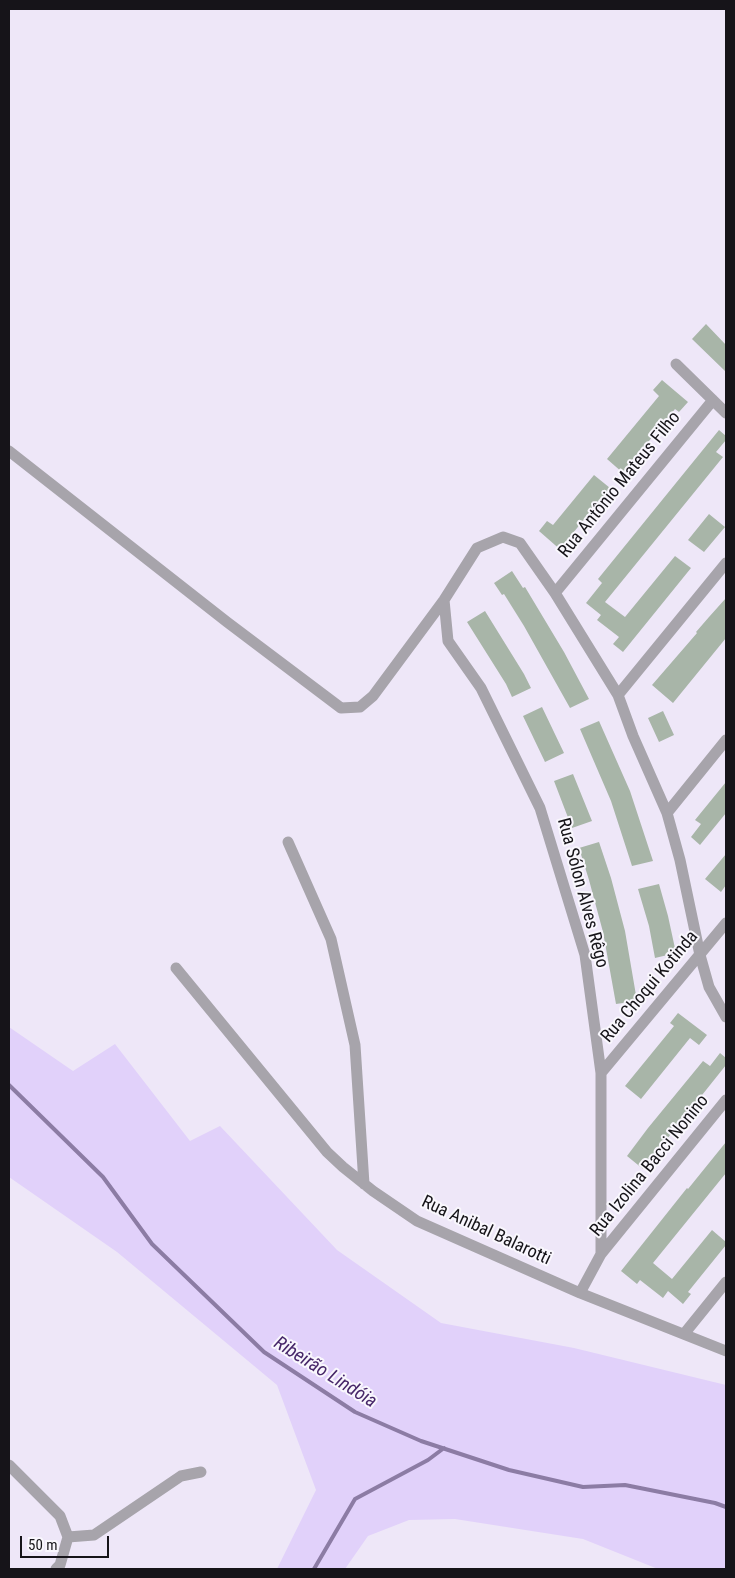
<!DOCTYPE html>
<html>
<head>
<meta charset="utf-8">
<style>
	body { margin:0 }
	#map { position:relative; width:735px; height:1578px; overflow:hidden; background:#eee7f8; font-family:"Roboto Condensed",sans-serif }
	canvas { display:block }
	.frame { position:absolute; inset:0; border:10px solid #161419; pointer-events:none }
	.scale { position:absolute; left:20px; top:1536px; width:89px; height:22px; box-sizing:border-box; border:2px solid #161419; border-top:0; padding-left:6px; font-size:15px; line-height:18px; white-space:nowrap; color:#161419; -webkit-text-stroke:4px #f9f7fd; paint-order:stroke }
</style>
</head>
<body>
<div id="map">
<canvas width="735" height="1578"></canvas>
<div class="frame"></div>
<div class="scale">50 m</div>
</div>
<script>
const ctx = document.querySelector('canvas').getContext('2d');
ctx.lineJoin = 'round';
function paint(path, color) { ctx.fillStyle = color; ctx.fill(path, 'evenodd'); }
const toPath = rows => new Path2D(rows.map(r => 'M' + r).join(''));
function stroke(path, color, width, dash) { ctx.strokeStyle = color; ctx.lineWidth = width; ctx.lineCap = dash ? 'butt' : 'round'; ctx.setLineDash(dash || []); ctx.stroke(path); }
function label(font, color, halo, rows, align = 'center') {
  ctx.font = font + ' "Roboto Condensed",sans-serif'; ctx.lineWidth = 4; ctx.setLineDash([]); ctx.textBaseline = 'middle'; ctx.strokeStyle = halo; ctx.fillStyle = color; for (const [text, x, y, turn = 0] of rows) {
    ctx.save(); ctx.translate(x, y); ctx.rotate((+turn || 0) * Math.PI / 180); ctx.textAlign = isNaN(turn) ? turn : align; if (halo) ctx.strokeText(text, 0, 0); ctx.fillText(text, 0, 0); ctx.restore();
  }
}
paint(toPath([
	[9,1027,73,1071,115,1044,190,1141,220,1126,337,1250,441,1323,574,1348,726,1385,726,1569,658,1569,583,1539,455,1519,409,1520,368,1536,345,1569,277,1569,316,1490,277,1385,117,1252,9,1177]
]), '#e1d1fa');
stroke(toPath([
	[9,1085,103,1177,152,1244,264,1352,355,1412,421,1441,509,1470,583,1487,625,1485,715,1503,726,1507],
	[314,1569,355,1499,428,1460,444,1448]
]), '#8c7ca4', 4);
paint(toPath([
	[706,324,726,345,726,372,692,339],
	[662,380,688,402,679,412,675,409,623,473,607,459,659,396,653,390],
	[719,430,726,436,726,440,716,452,723,457,605,602,625,617,675,556,691,568,623,652,613,644,619,637,597,620,601,615,586,603,602,583,598,579],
	[594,475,610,488,568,539,571,541,563,552,539,531,547,521,553,525],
	[709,514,725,527,704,552,688,540],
	[512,571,523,588,525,587,564,652,589,699,570,708,524,626,504,594,502,595,494,583],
	[726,598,726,638,673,703,652,685,697,633,696,632,709,617],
	[485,611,524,674,531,688,512,697,506,684,467,622],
	[542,707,564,753,545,762,523,716],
	[663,711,674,735,659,742,648,718],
	[599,721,630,791,653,861,632,866,611,801,580,729],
	[573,774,592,821,572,828,554,781],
	[726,782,726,813,700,845,691,837,701,824,695,820],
	[599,842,611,878,625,931,637,1001,616,1004,603,932,589,880,579,848],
	[726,854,726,885,721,892,705,879],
	[659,884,668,916,676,953,655,958,649,926,638,889],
	[678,1013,707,1035,699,1045,690,1038,641,1099,625,1086,674,1026,670,1023],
	[720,1053,726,1058,726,1065,643,1169,627,1156,648,1128,703,1061,710,1066],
	[726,1142,726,1173,653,1263,672,1279,712,1230,726,1242,726,1245,688,1292,691,1294,683,1304,668,1291,663,1298,640,1280,637,1284,621,1271,687,1188,688,1189]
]), '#a8b5a8');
stroke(toPath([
	[676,364,726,413],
	[9,451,227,622,341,708,360,707,373,696,444,600,477,548,503,537,520,543,555,593,618,695,633,736,667,813,680,860,700,955,709,987,726,1017],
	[555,593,713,400],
	[444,600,448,641,481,688,540,808,585,955,601,1073,601,1254,580,1293],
	[618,695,726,563],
	[667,813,726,740],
	[288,842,331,939,355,1045,364,1184],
	[176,968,327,1152,343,1167,373,1191,417,1221,580,1293,726,1351],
	[601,1073,726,923],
	[601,1254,726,1100],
	[684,1334,726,1282],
	[9,1465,60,1516,68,1537],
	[68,1537,94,1535,181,1476,201,1472],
	[56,1569,60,1565,68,1537]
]), '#a7a4ab', 11);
label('18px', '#161419', '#f9f7fd', [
	["Rua Antônio Mateus Filho",620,485,-51],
	["Rua Sólon Alves Rêgo",582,893,75],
	["Rua Choqui Kotinda",650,987,-50],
	["Rua Izolina Bacci Nonino",650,1166,-51],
	["Rua Anibal Balarotti",486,1231,25]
]);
label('italic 19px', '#472769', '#f9f7fd', [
	["Ribeirão Lindóia",325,1373,32]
]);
</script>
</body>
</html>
